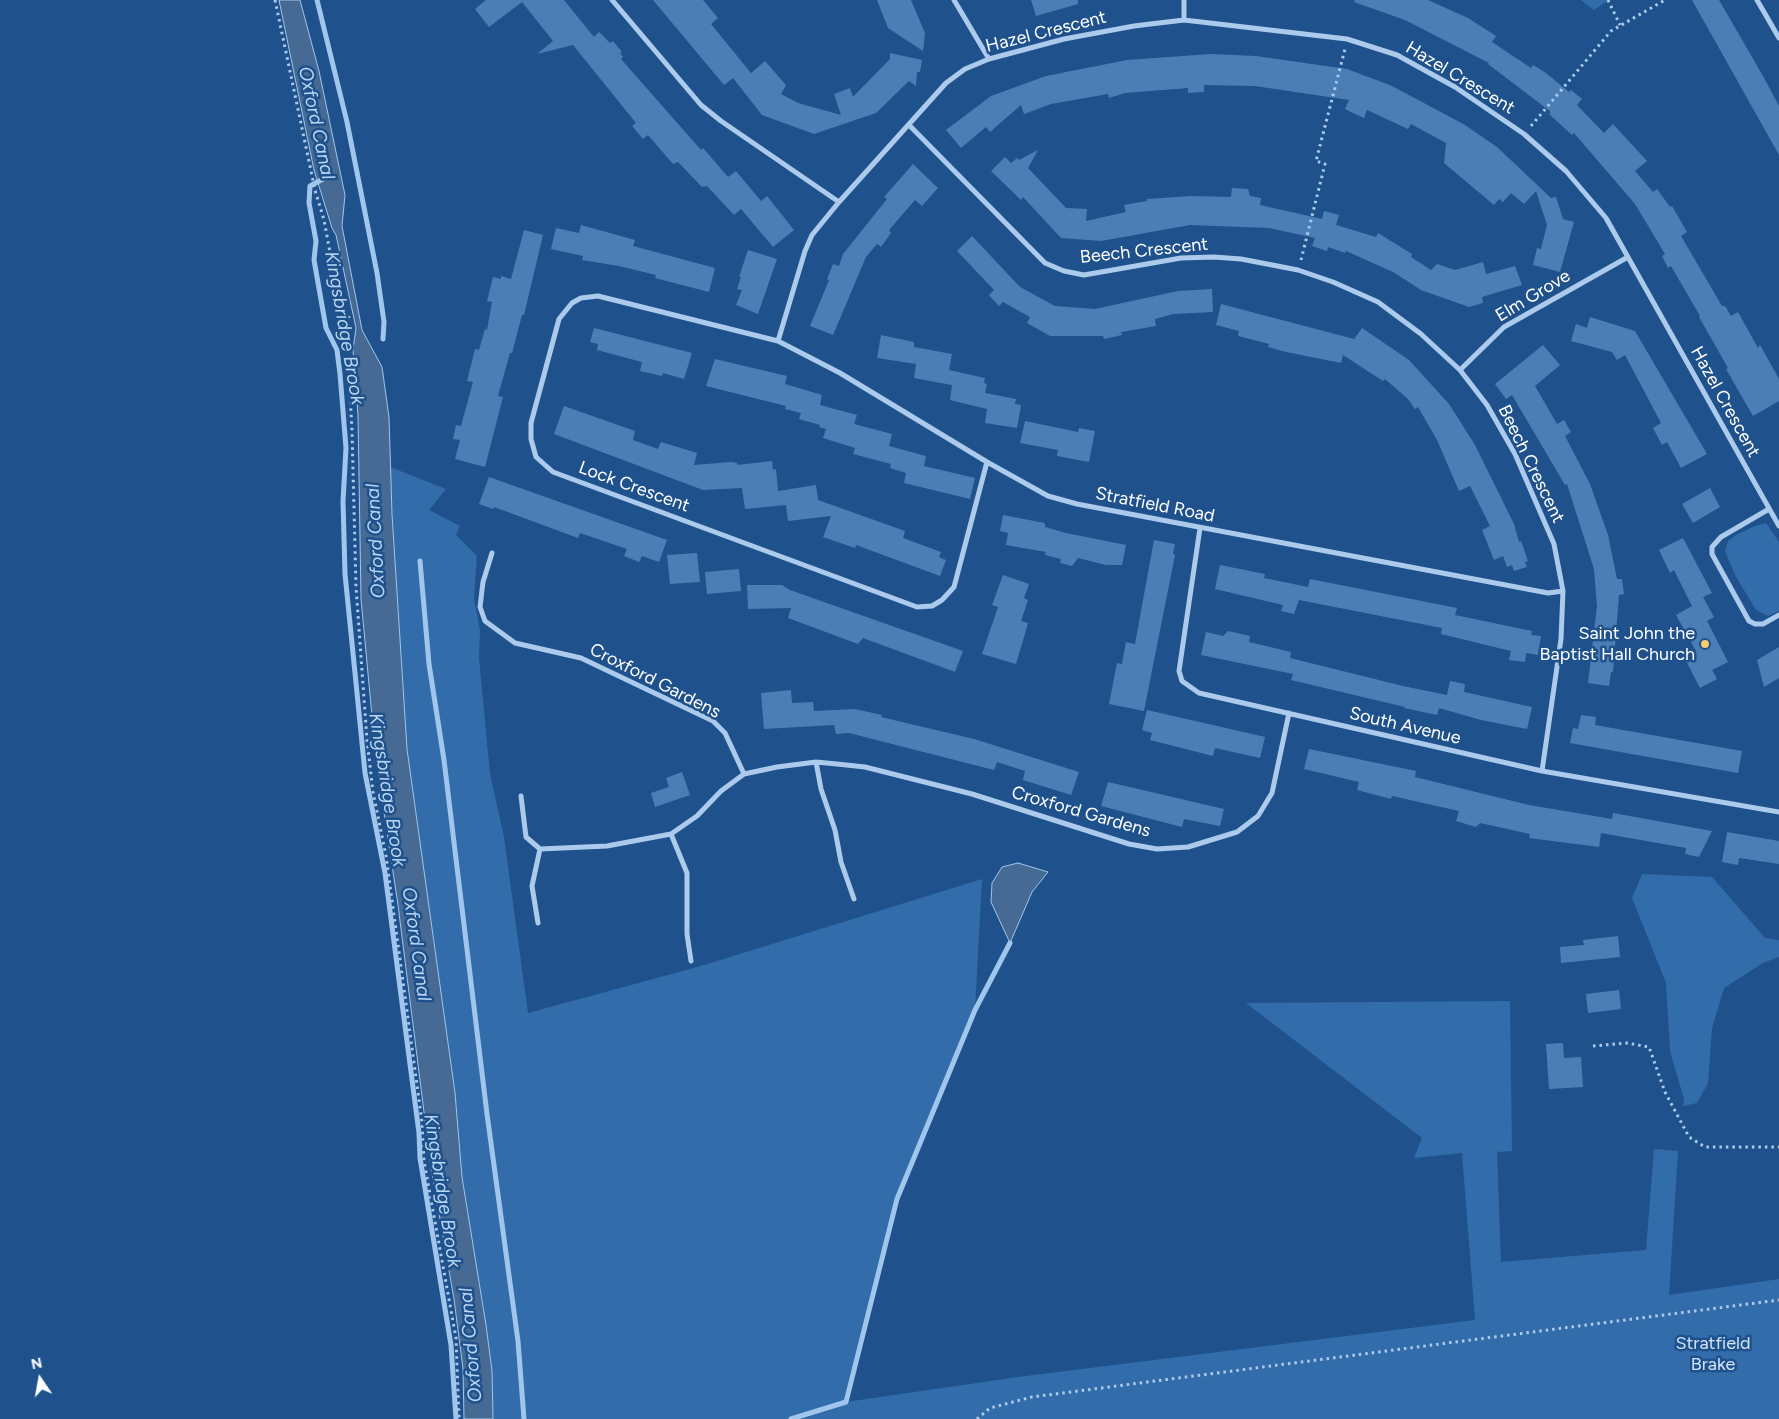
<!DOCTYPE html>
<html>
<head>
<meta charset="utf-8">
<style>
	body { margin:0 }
	#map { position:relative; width:1779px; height:1419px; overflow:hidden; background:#1f528c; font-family:Figtree,sans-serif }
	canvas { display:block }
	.north { position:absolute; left:15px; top:1354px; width:50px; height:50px; -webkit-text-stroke:4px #1f528c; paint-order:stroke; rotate:348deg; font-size:14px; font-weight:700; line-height:20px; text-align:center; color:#fff }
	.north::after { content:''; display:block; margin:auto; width:18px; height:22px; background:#fff; clip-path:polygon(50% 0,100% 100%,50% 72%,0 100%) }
</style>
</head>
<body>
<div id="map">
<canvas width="1779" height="1419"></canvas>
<div class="north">N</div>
</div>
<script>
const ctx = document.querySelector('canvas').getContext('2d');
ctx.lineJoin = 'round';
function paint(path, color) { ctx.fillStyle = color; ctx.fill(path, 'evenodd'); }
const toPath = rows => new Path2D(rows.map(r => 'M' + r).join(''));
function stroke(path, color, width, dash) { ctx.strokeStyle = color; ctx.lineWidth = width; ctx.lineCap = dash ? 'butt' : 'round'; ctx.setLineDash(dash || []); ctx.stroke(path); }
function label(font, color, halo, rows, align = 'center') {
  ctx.font = font + ' Figtree,sans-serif'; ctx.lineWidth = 5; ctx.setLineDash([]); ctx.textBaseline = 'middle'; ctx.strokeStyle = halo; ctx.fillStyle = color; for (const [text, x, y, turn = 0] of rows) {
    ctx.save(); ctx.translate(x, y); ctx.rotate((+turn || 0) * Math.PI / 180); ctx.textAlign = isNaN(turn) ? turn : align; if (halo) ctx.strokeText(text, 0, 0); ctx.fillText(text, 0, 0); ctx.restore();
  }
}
paint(toPath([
	[1581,0,1609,0,1594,10],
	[390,467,446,489,429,510,460,526,456,535,477,556,474,599,480,630,479,658,490,774,504,837,528,1013,701,966,982,879,975,1010,897,1200,846,1402,1018,1377,1475,1320,1462,1153,1414,1158,1422,1138,1246,1003,1510,1001,1512,1151,1497,1152,1501,1262,1646,1250,1654,1149,1678,1151,1669,1295,1779,1279,1779,1419,493,1419,492,1371,486,1325,462,1177,455,1093,407,749,397,616],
	[1766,523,1779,542,1779,611,1768,616,1756,610,1735,575,1725,551,1728,541,1736,535,1755,526],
	[1642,874,1712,877,1765,938,1779,940,1779,957,1763,963,1724,988,1712,1028,1708,1083,1697,1103,1683,1106,1684,1099,1670,1051,1666,983,1632,898]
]), '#336caa');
const water = toPath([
	[279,0,300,0,319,71,345,195,342,226,362,330,382,367,389,417,392,514,407,749,455,1093,462,1177,486,1325,492,1371,493,1419,464,1419,463,1369,454,1299,431,1168,398,905,376,759,361,599,358,415,353,350,356,328,336,235,332,228,314,170,279,0],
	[1018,863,1048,872,1032,892,1010,943,991,902,992,883,1002,867,1018,863]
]);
paint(water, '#466a94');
stroke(water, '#a0c6ed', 1);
stroke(toPath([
	[317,0,347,122,377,273,384,322,383,339],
	[323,179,310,186,309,203,316,241,314,260,326,328,337,350,340,374,346,448,343,501,345,574,356,683,365,773,385,873,419,1133,420,1158,451,1345,456,1419],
	[420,561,429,664,444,760,487,1114,518,1341,524,1419],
	[791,1419,846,1402,897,1199,975,1010,1010,943]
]), '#a0c6ed', 5);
paint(toPath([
	[486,0,564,0,594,37,599,32,610,43,613,41,622,52,620,53,623,57,621,59,701,150,703,148,728,177,736,171,761,201,767,196,794,230,773,247,741,209,734,215,707,186,702,187,678,162,673,164,648,135,643,139,632,126,636,123,573,45,537,54,553,41,522,2,489,27,475,9],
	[653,0,703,0,718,18,711,24,751,73,765,61,786,85,781,94,798,103,841,115,834,94,850,88,853,97,890,59,890,53,922,60,920,72,917,72,916,86,909,81,876,113,814,134,762,115,733,78,724,85],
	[877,0,911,0,925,33,923,51,888,28],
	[1031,0,1078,0,1078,4,1036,16],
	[1355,0,1428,0,1468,18,1496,36,1492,42,1531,68,1533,65,1546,73,1569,92,1571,90,1582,99,1577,105,1604,133,1613,124,1647,161,1635,171,1653,192,1657,189,1670,207,1672,206,1687,232,1681,236,1722,306,1725,306,1731,316,1738,312,1758,348,1760,345,1779,379,1779,401,1753,416,1726,369,1728,368,1699,317,1700,316,1671,266,1668,268,1662,256,1665,254,1635,204,1574,133,1572,135,1549,114,1551,112,1488,64,1489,63,1405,20,1354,2],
	[1692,0,1719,0,1763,76,1779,106,1779,155],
	[1211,54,1256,56,1347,69,1392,86,1465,125,1497,147,1551,198,1556,197,1563,219,1574,222,1560,272,1533,265,1537,248,1541,249,1547,225,1536,191,1524,204,1511,193,1503,202,1499,199,1494,205,1444,163,1446,143,1411,124,1408,129,1367,110,1364,118,1353,113,1345,109,1349,100,1255,86,1204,85,1204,92,1188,93,1188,88,1125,93,1109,98,1108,94,1051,104,1024,114,1021,105,990,132,986,127,961,148,946,130,991,96,1046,76,1127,60],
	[1038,150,1028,168,1066,208,1087,209,1086,221,1126,212,1124,205,1147,201,1147,199,1191,196,1231,197,1232,188,1248,189,1250,196,1261,198,1260,205,1322,219,1324,211,1339,215,1336,225,1376,237,1378,233,1412,254,1411,257,1431,270,1437,264,1455,270,1483,262,1486,274,1515,266,1522,285,1482,297,1483,303,1469,307,1421,290,1393,272,1346,251,1345,253,1328,247,1327,251,1312,246,1315,238,1269,228,1190,225,1101,241,1061,238,1023,197,1021,200,991,171,1005,157,1011,163,1017,158,1019,160],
	[913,164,938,188,922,206,915,200,889,230,891,233,881,247,877,244,866,257,833,335,810,326,829,280,827,279,833,264,839,266,843,254,887,199,884,197],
	[581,225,635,240,633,246,715,268,709,292,655,278,656,275,619,266,582,260,583,256,551,249,556,228,579,233],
	[524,230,543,235,524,315,522,315,512,353,510,353,498,396,503,397,485,467,455,459,460,440,453,439,456,425,461,426,473,382,467,381,475,349,479,350,485,329,487,330,492,302,487,301,493,277,501,279,501,276,511,279],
	[972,236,1020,287,1055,306,1095,309,1178,291,1212,289,1213,312,1173,314,1155,319,1156,326,1121,332,1122,335,1104,339,1103,336,1050,336,1027,323,1030,317,1003,302,999,306,989,295,994,290,957,251],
	[748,250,777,259,758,314,736,305,742,290,737,289,741,277,739,277],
	[1221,304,1354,339,1362,328,1409,360,1449,404,1475,445,1514,524,1519,542,1521,541,1528,561,1525,562,1527,567,1514,571,1512,565,1507,567,1503,556,1494,560,1482,530,1490,526,1470,486,1459,491,1437,440,1418,407,1415,409,1408,399,1385,379,1383,381,1343,355,1341,363,1286,352,1268,347,1269,344,1238,336,1239,331,1216,325],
	[1590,317,1635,331,1707,454,1681,468,1667,442,1662,445,1653,428,1661,423,1625,355,1617,360,1612,352,1571,341,1576,324,1587,328],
	[594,328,692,353,684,379,663,373,662,376,640,371,642,362,597,350,598,344,590,342],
	[881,335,914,342,914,347,952,354,949,370,985,378,984,383,987,384,985,393,1016,399,1015,404,1021,405,1017,428,985,423,987,409,950,400,952,385,914,378,916,364,877,358],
	[1543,345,1560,365,1535,386,1557,424,1564,420,1571,432,1565,436,1590,484,1608,535,1617,579,1622,579,1624,594,1619,595,1613,672,1611,672,1609,686,1588,683,1597,606,1594,569,1567,484,1565,485,1512,395,1506,399,1495,384],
	[715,359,787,376,785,384,822,395,820,405,857,415,854,424,892,434,889,446,926,456,924,466,975,478,970,499,904,483,906,473,890,468,891,464,853,454,855,448,823,438,826,429,819,427,820,425,799,419,801,413,785,409,786,406,706,386],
	[564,406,635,431,633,440,658,449,661,442,697,453,694,465,731,462,737,463,737,465,772,461,773,470,776,469,778,491,816,485,818,500,905,531,903,538,941,552,939,557,946,560,940,576,856,545,855,548,823,537,831,516,788,521,786,505,745,509,742,488,703,490,554,434],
	[1025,421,1078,432,1079,428,1095,431,1089,462,1057,456,1058,450,1020,443],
	[489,477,667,540,659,562,642,556,639,562,624,556,627,549,580,533,578,538,494,507,493,509,479,504],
	[1710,488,1720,507,1693,523,1682,504],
	[1003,515,1045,523,1045,527,1066,533,1126,545,1122,565,1106,565,1078,558,1072,566,1060,563,1061,559,1045,555,1046,552,1006,545,1008,533,1000,531],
	[1683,538,1712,593,1703,597,1714,617,1707,621,1728,662,1712,670,1717,679,1700,688,1684,657,1696,651,1676,615,1692,606,1674,570,1670,573,1659,550],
	[1154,540,1175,544,1173,554,1175,555,1144,711,1109,704,1117,663,1122,664,1126,642,1135,644],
	[697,553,700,582,670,584,667,555],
	[1220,565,1265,574,1264,578,1308,587,1310,579,1457,608,1455,615,1532,631,1531,635,1541,636,1538,655,1526,653,1525,662,1509,660,1511,651,1441,634,1442,628,1299,600,1294,614,1281,611,1283,605,1215,589],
	[739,569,741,591,707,594,705,572],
	[1003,575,1029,584,1024,598,1028,600,1021,621,1028,623,1027,627,1016,664,982,654,998,607,992,605],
	[747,585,782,585,790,590,963,651,955,672,863,638,858,644,788,618,791,608,748,609],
	[1228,631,1250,636,1249,642,1291,652,1290,658,1403,686,1447,695,1450,681,1465,684,1464,692,1532,707,1527,729,1481,720,1439,708,1437,715,1404,708,1405,707,1291,680,1293,674,1201,655,1206,632,1223,636],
	[1779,647,1779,678,1764,687,1757,660],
	[791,690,792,703,813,702,814,711,855,709,882,715,881,717,974,739,1079,772,1071,795,1023,780,1025,771,997,762,994,770,849,733,836,734,834,725,764,729,761,693],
	[1147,710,1265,737,1260,758,1215,748,1213,756,1150,740,1152,733,1142,730],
	[1581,715,1596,717,1595,725,1742,751,1738,773,1570,743,1573,728,1578,729],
	[1309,749,1416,771,1415,777,1529,805,1612,819,1613,813,1712,831,1699,857,1685,854,1686,848,1601,833,1599,847,1529,838,1530,834,1480,823,1476,827,1456,821,1459,811,1392,796,1391,799,1357,790,1359,782,1304,769],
	[682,772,690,795,655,807,651,793,669,787,666,778],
	[1108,782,1224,809,1220,826,1184,819,1182,827,1101,806],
	[1727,832,1779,841,1779,864,1739,858,1738,865,1722,862],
	[1618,936,1620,957,1561,963,1560,947,1584,945,1583,940],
	[1619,990,1621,1009,1588,1013,1586,994],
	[1563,1043,1564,1058,1581,1057,1583,1087,1549,1089,1546,1044]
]), '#4c7eb6');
stroke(toPath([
	[275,0,315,190,324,220,347,344,352,430,356,587,367,740,373,792,386,856,422,1122,424,1161,456,1338,459,1419],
	[1608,0,1620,25],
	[1531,126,1611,31,1665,0],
	[1301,260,1325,164,1316,161,1345,49],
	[1593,1046,1627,1043,1649,1047,1665,1092,1689,1137,1705,1147,1779,1147],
	[977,1419,990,1408,1032,1397,1779,1300]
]), '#accbec', 3, [2.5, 4]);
stroke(toPath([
	[612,0,701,105,721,121,839,202],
	[954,0,989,59],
	[1757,0,1779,38],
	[1184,20,1184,0],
	[909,125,1045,263,1064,271,1084,275,1181,258,1214,257,1241,259,1298,270,1333,282,1378,302,1421,334,1460,370,1487,405,1515,454,1554,544,1563,591,1561,639,1542,771],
	[778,341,805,251,812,235,839,202,946,83,965,69,989,59,1064,39,1134,26,1184,20,1347,39,1397,55,1455,87,1524,134,1566,171,1606,218,1779,526],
	[1460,370,1504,327,1628,257],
	[987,462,954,587,942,600,932,606,917,607,553,472,536,457,531,439,531,423,559,319,572,303,581,298,598,296,778,341,840,373,987,462,1048,496,1077,504,1548,593,1563,591],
	[1769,509,1721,537,1712,547,1712,554,1749,621,1755,624,1763,624,1779,615],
	[1200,528,1179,671,1182,681,1199,693,1542,771,1779,812],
	[492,553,483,582,480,607,485,621,515,643,581,658,713,721,725,733,744,774],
	[816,762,821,789,835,830,841,862,854,899],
	[521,796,526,837,540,849,607,846,671,834,697,816,721,791,744,774,777,767,816,762,837,764,865,767,972,794,1129,844,1157,849,1188,847,1237,832,1258,816,1272,793,1289,713],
	[671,834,687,873,687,934,691,961],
	[538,923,532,886,540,849]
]), '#accbec', 5);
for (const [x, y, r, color] of [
	[1705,644,5,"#facd6c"]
]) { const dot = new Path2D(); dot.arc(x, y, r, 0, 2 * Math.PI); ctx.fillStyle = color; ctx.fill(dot); stroke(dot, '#1f528c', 2); }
label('18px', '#fff', '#1f528c', [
	["Hazel Crescent",1046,32,-14],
	["Hazel Crescent",1460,78,31],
	["Beech Crescent",1144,251,-6],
	["Elm Grove",1533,296,-31],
	["Hazel Crescent",1725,402,61],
	["Beech Crescent",1531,464,64],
	["Lock Crescent",634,487,20],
	["Stratfield Road",1155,505,11],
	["Croxford Gardens",655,681,27],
	["South Avenue",1405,726,13],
	["Croxford Gardens",1081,812,16]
]);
label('18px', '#fff', '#1f528c', [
	["Saint John the",1695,634],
	["Baptist Hall Church",1695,655]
], 'right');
label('18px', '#d2e4f9', '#1f528c', [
	["Stratfield",1713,1344],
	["Brake",1713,1365]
]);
label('italic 19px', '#b8d5f3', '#1f528c', [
	["Oxford Canal",316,123,78],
	["Kingsbridge Brook",344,328,80],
	["Oxford Canal",376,541,-93],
	["Kingsbridge Brook",387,790,81],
	["Oxford Canal",416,944,82],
	["Kingsbridge Brook",442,1191,81],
	["Oxford Canal",471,1345,-95]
]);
</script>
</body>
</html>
